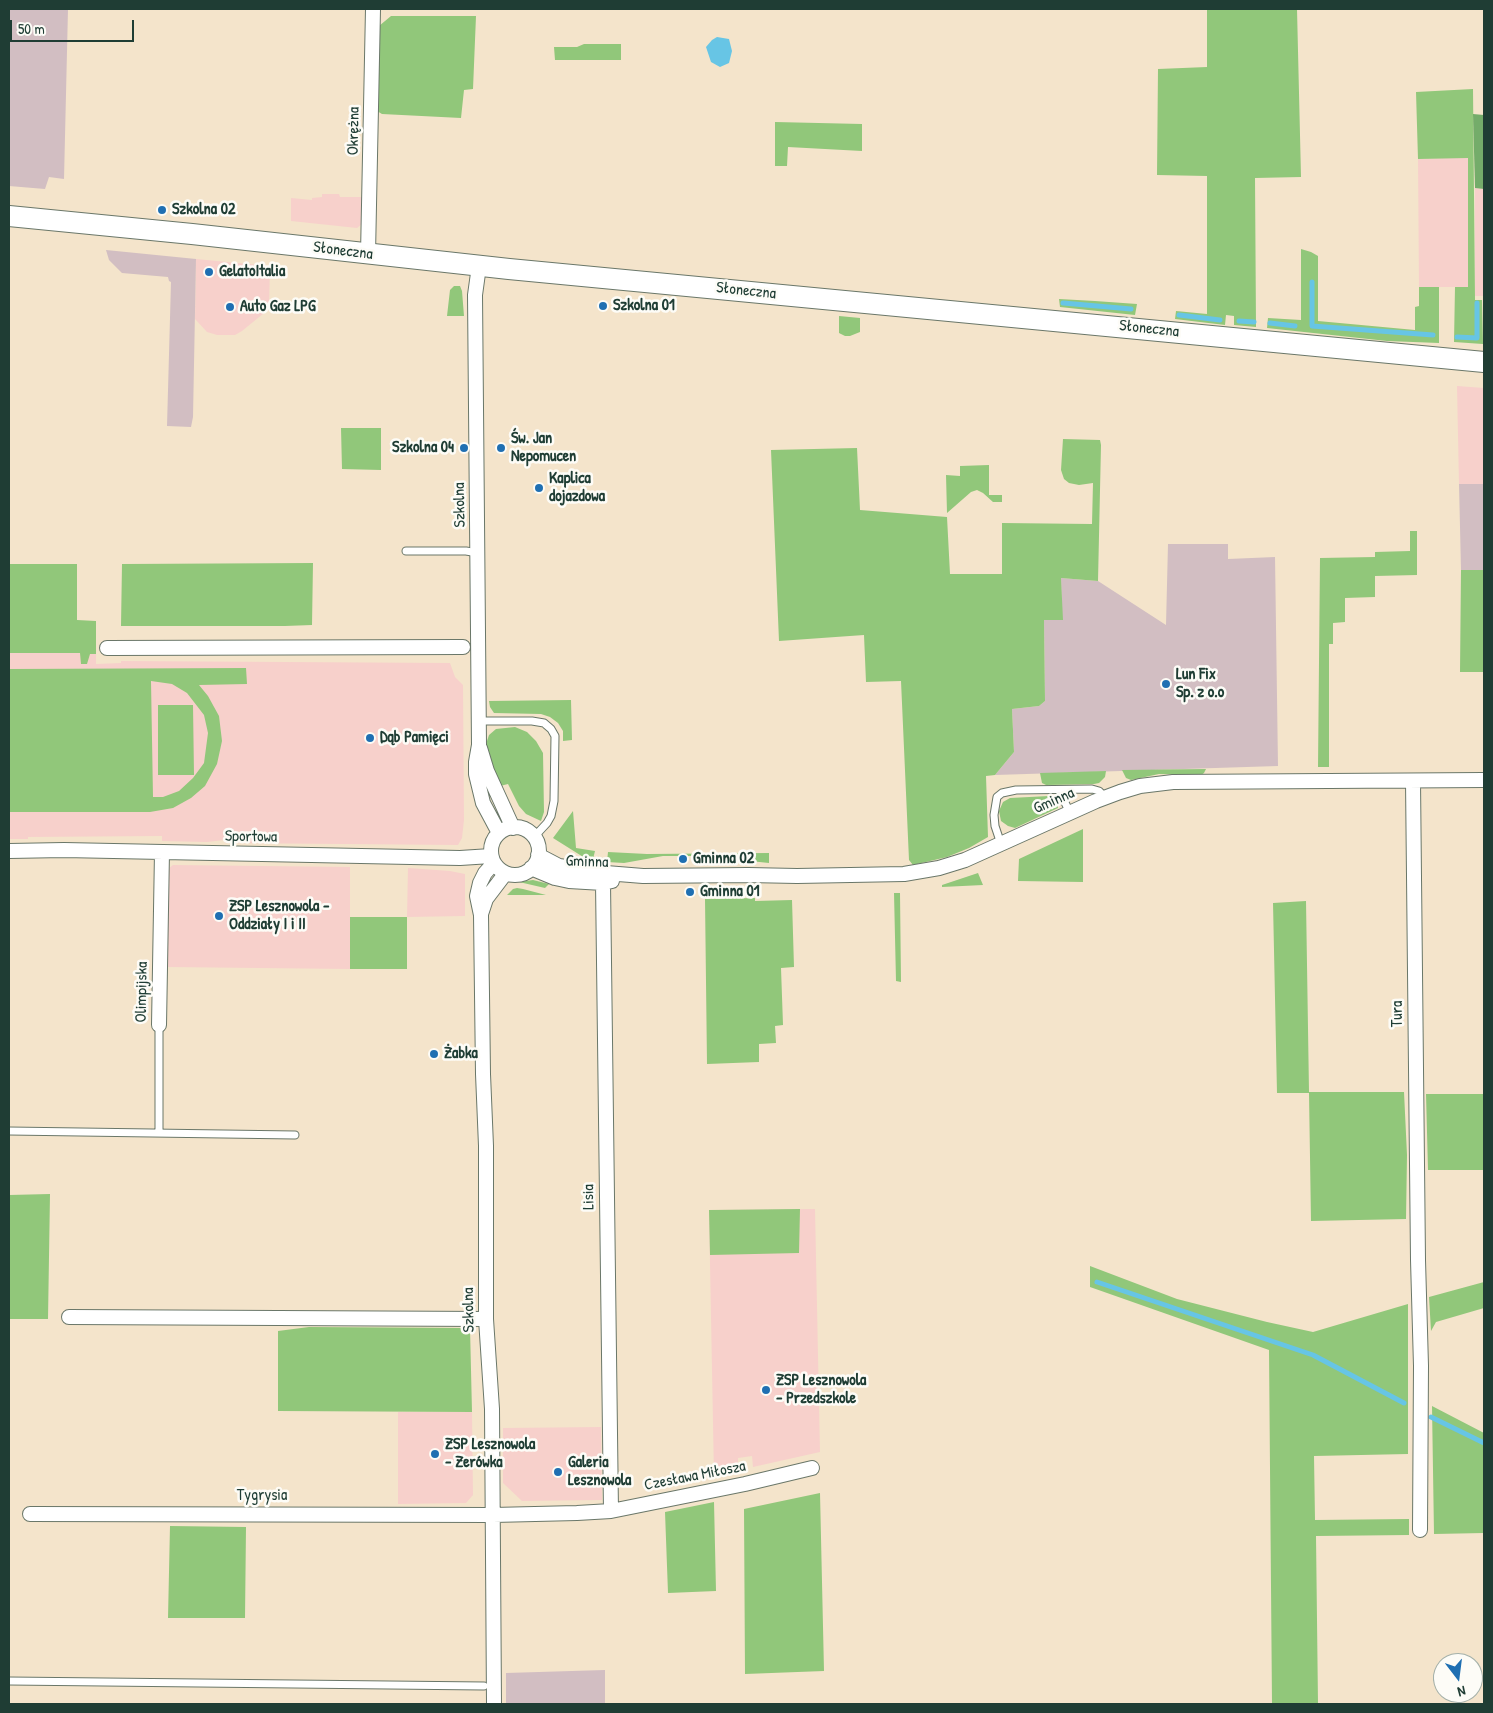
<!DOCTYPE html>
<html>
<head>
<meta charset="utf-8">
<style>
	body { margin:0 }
	#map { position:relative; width:1493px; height:1713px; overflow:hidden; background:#f4e4cb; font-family:"Patrick Hand",sans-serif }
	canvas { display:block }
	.frame { position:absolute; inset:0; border:10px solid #1f3d34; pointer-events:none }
	.north { position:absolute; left:1433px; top:1653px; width:50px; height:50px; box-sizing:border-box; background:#fdfcf7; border:1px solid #a4b0a9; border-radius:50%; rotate:165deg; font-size:14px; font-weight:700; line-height:20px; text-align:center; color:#1f3d34 }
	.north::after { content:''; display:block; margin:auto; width:18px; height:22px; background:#1f6fb2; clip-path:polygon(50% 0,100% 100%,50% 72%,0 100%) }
	.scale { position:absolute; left:10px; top:20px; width:124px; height:22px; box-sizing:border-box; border:2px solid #1f3d34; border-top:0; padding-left:6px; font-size:15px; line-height:18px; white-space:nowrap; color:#1f3d34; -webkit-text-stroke:4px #fdfcf7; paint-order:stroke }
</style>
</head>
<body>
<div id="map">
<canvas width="1493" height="1713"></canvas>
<div class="frame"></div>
<div class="north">N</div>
<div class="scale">50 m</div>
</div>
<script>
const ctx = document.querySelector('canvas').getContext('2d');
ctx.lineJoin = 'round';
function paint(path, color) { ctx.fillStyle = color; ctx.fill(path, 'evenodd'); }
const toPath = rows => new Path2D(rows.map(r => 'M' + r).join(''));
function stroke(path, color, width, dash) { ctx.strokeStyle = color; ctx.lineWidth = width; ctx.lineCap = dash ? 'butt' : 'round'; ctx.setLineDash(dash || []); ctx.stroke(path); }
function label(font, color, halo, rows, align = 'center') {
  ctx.font = font + ' "Patrick Hand",sans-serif'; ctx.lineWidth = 5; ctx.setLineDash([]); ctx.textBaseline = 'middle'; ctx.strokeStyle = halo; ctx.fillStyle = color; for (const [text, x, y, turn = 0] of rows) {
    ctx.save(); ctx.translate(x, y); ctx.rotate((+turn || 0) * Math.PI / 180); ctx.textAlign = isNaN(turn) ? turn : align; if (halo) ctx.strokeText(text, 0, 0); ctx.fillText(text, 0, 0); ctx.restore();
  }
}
paint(toPath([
	[1468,157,1468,287,1419,287,1418,159],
	[1475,188,1484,189,1484,296,1475,296],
	[322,194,339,194,340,197,363,197,362,224,357,228,291,221,291,198,312,200,312,198,322,197],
	[196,259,270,266,269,309,242,331,235,335,217,335,207,332,195,319],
	[1457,386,1484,388,1484,484,1459,484],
	[9,626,96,627,96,664,121,663,121,661,450,663,455,677,463,685,464,820,462,838,458,845,225,843,224,840,207,842,162,841,162,836,28,837,28,839,9,839],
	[173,865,350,867,350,969,167,967,168,869],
	[408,868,450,871,465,874,465,916,407,917],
	[815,1209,820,1452,753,1467,752,1456,738,1458,738,1470,714,1476,709,1210],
	[398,1412,472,1412,473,1495,466,1503,398,1504],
	[601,1427,602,1500,522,1501,503,1483,503,1428]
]), '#f7d0cb');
paint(toPath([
	[9,9,68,9,64,179,49,177,45,189,9,186],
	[106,250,196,259,193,417,191,427,167,426,171,282,169,281,168,277,122,273,109,260],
	[1459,484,1484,484,1484,570,1461,570],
	[1168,544,1228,544,1228,559,1275,557,1278,766,995,775,1014,752,1012,709,1039,706,1045,701,1044,620,1062,620,1061,578,1098,581,1166,625],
	[605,1670,605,1704,506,1704,506,1673]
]), '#d2bec2');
paint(toPath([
	[1207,9,1297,9,1301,177,1255,178,1256,327,1234,325,1234,316,1226,315,1225,325,1175,319,1176,311,1207,314,1207,176,1157,175,1158,69,1207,67],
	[391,16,476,16,473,89,464,90,461,118,382,114,377,111,379,26],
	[584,44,621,44,621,60,555,60,554,47,577,47],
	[1473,89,1475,300,1482,300,1483,344,1454,342,1455,287,1468,287,1468,158,1418,159,1416,92],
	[775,122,862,124,862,151,788,147,787,166,775,166],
	[1301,249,1311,252,1318,256,1318,321,1415,330,1415,307,1419,306,1419,287,1439,287,1439,343,1387,341,1267,328,1268,318,1301,320],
	[454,286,460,286,462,291,464,316,447,316,450,290],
	[1059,299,1095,301,1137,304,1135,315,1060,307],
	[839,316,860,318,860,332,850,336,845,336,839,333],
	[341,428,381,428,381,470,342,469],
	[1063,439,1100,440,1101,445,1098,581,1061,578,1063,620,1044,620,1045,701,1039,706,1012,709,1014,752,995,775,986,776,988,837,969,848,947,857,913,865,909,860,901,681,866,682,864,635,779,641,771,450,857,448,860,510,947,517,950,574,1002,574,1002,523,1092,524,1093,483,1079,485,1069,483,1064,479,1061,470],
	[989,465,989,495,1002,495,1002,502,993,502,983,493,977,490,971,492,947,513,946,475,960,476,960,466],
	[1410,531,1417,531,1417,575,1375,576,1375,597,1345,598,1345,622,1333,623,1333,644,1329,644,1329,767,1318,767,1320,558,1375,557,1375,552,1410,551],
	[313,563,312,625,285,626,121,626,122,564],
	[9,564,77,564,77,620,96,621,96,654,90,654,87,664,81,664,80,653,9,653],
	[1461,570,1484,570,1484,672,1460,672],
	[246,668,247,684,199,685,208,696,219,716,222,741,217,764,205,786,191,798,173,808,150,812,9,812,9,669],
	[151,681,172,684,187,693,204,715,208,733,204,763,193,778,179,791,163,797,153,797],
	[571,700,572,740,563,741,563,731,558,723,550,717,541,714,494,713,490,707,489,701],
	[158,705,193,705,194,775,158,775],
	[515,727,527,732,536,741,543,753,544,812,541,821,526,814,519,806,508,784,500,786,489,759,486,744,489,735,496,729],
	[1206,769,1204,773,1201,775,1159,774,1131,780,1126,778,1122,770],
	[1106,771,1105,777,1099,783,1094,784,1046,785,1042,783,1040,773],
	[1049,796,1054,797,1058,801,1058,808,1015,828,1008,826,1001,821,999,811,1003,802,1010,798],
	[573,811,576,848,595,851,593,859,588,860,553,838],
	[1083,829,1083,882,1018,881,1019,859],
	[608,852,647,854,769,853,769,863,702,856,663,856,624,863,607,862],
	[978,873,983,885,942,887,942,885],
	[533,880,549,884,545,888,519,882],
	[517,888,523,889,546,895,507,895,513,889],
	[894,893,900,893,901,982,896,981],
	[755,898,755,901,792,900,794,967,781,968,783,1025,775,1026,776,1043,759,1044,759,1062,707,1064,705,899],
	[1306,901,1309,1092,1404,1092,1407,1155,1406,1219,1311,1221,1309,1093,1277,1093,1273,903],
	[350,917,407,917,407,969,350,969],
	[1426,1094,1484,1094,1484,1170,1428,1170],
	[50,1194,48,1319,9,1319,9,1195],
	[800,1209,799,1253,710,1255,709,1210],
	[1090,1266,1177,1299,1267,1322,1313,1332,1408,1304,1408,1454,1314,1456,1315,1520,1409,1519,1409,1535,1316,1536,1318,1704,1272,1704,1269,1350,1090,1287],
	[1484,1282,1484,1308,1436,1322,1431,1331,1429,1297],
	[309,1327,470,1328,472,1412,278,1411,278,1331],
	[1432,1406,1484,1433,1484,1533,1434,1534],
	[820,1493,824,1671,745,1674,744,1509],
	[714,1502,716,1591,668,1593,665,1512],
	[170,1526,246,1527,245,1618,168,1618]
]), '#91c77a');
paint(toPath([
	[1473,114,1484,115,1484,189,1475,188]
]), '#74ac6a');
paint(toPath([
	[717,37,729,39,732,51,729,63,720,67,711,62,706,47,712,40]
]), '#67c5e5');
stroke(toPath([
	[1312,282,1312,326,1433,335],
	[1063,303,1131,309],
	[1179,315,1220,320],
	[1239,321,1254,322],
	[1270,323,1295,326],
	[1457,337,1477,338,1477,303],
	[1097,1282,1313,1355,1404,1403],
	[1431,1417,1484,1443]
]), '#67c5e5', 5);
const lane = toPath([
	[406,551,466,551,478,553],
	[479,721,532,721,544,723,551,729,555,736,554,801,551,816,547,823,534,837],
	[1059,790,1070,813],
	[1001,844,995,826,994,815,997,797,1002,793,1016,790,1092,789,1099,791,1105,797],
	[9,1131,295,1135],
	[159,1133,159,1025],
	[9,1681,484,1686]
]);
const street = toPath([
	[368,254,373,9],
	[479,266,475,295,479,745,476,762,476,774,483,803,499,833],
	[107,648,463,647],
	[480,748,487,771,513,828],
	[1413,781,1418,1260,1421,1366,1420,1530],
	'491 851a24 24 0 1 1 48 0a24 24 0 1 1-48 0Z',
	[9,851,64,850,460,858,491,856],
	[538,855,559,866,606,873,643,876,748,875,797,876,904,874,939,868,965,860,1096,801,1120,792,1140,786,1173,782,1484,780],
	[531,868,555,878,569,881,603,883,612,881],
	[603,883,611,1511],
	[481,914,486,899,505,874],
	[159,1025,162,852],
	[69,1317,486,1319],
	[30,1514,493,1515,577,1513,611,1511,745,1484,812,1468],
	[494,1704,492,1409,486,1319,486,1146,483,1074,481,915,477,896,480,883,485,873,494,863]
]);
const secondary = toPath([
	[9,216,192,234,509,269,1484,362]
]);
stroke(lane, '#6a7769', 9);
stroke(street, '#6a7769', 16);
stroke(secondary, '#6a7769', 22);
stroke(lane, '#fff', 7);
stroke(street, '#fff', 14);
stroke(secondary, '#fff', 20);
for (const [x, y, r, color] of [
	[162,210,5,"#1f6fb2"],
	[209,272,5,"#1f6fb2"],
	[603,306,5,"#1f6fb2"],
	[230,307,5,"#1f6fb2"],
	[464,448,5,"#1f6fb2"],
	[501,448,5,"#1f6fb2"],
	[539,488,5,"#1f6fb2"],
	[1166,684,5,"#1f6fb2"],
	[370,738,5,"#1f6fb2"],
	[683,859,5,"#1f6fb2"],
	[690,892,5,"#1f6fb2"],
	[219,916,5,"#1f6fb2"],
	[434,1054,5,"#1f6fb2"],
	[766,1390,5,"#1f6fb2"],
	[435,1454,5,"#1f6fb2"],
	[558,1472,5,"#1f6fb2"]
]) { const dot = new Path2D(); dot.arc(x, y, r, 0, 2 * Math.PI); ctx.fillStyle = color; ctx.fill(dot); stroke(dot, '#fdfcf7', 2); }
label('16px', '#1f3d34', '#fdfcf7', [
	["Okrężna",354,131,-89],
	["Słoneczna",343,251,7],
	["Słoneczna",746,291,6],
	["Słoneczna",1149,329,6],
	["Szkolna",460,505,-91],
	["Gminna",1054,801,-24],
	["Sportowa",251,837,1],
	["Gminna",587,862,2],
	["Olimpijska",142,992,-89],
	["Tura",1398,1014,-90],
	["Lisia",589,1197,-91],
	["Szkolna",469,1310,-91],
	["Czesława Miłosza",695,1476,-11],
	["Tygrysia",262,1496]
]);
label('bold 16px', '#1f3d34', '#fdfcf7', [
	["Szkolna 02",172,210],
	["GelatoItalia",219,272],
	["Szkolna 01",613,306],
	["Auto Gaz LPG",240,307],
	["Św. Jan",511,439],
	["Nepomucen",511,457],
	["Szkolna 04",454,448,"right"],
	["Kaplica",549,479],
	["dojazdowa",549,497],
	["Lun Fix",1176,675],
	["Sp. z o.o",1176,693],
	["Dąb Pamięci",380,738],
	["Gminna 02",693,859],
	["Gminna 01",700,892],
	["ZSP Lesznowola -",229,907],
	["Oddziały I i II",229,925],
	["Żabka",444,1054],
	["ZSP Lesznowola",776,1381],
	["- Przedszkole",776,1399],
	["ZSP Lesznowola",445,1445],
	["- Zerówka",445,1463],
	["Galeria",568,1463],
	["Lesznowola",568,1481]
], 'left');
</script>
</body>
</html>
